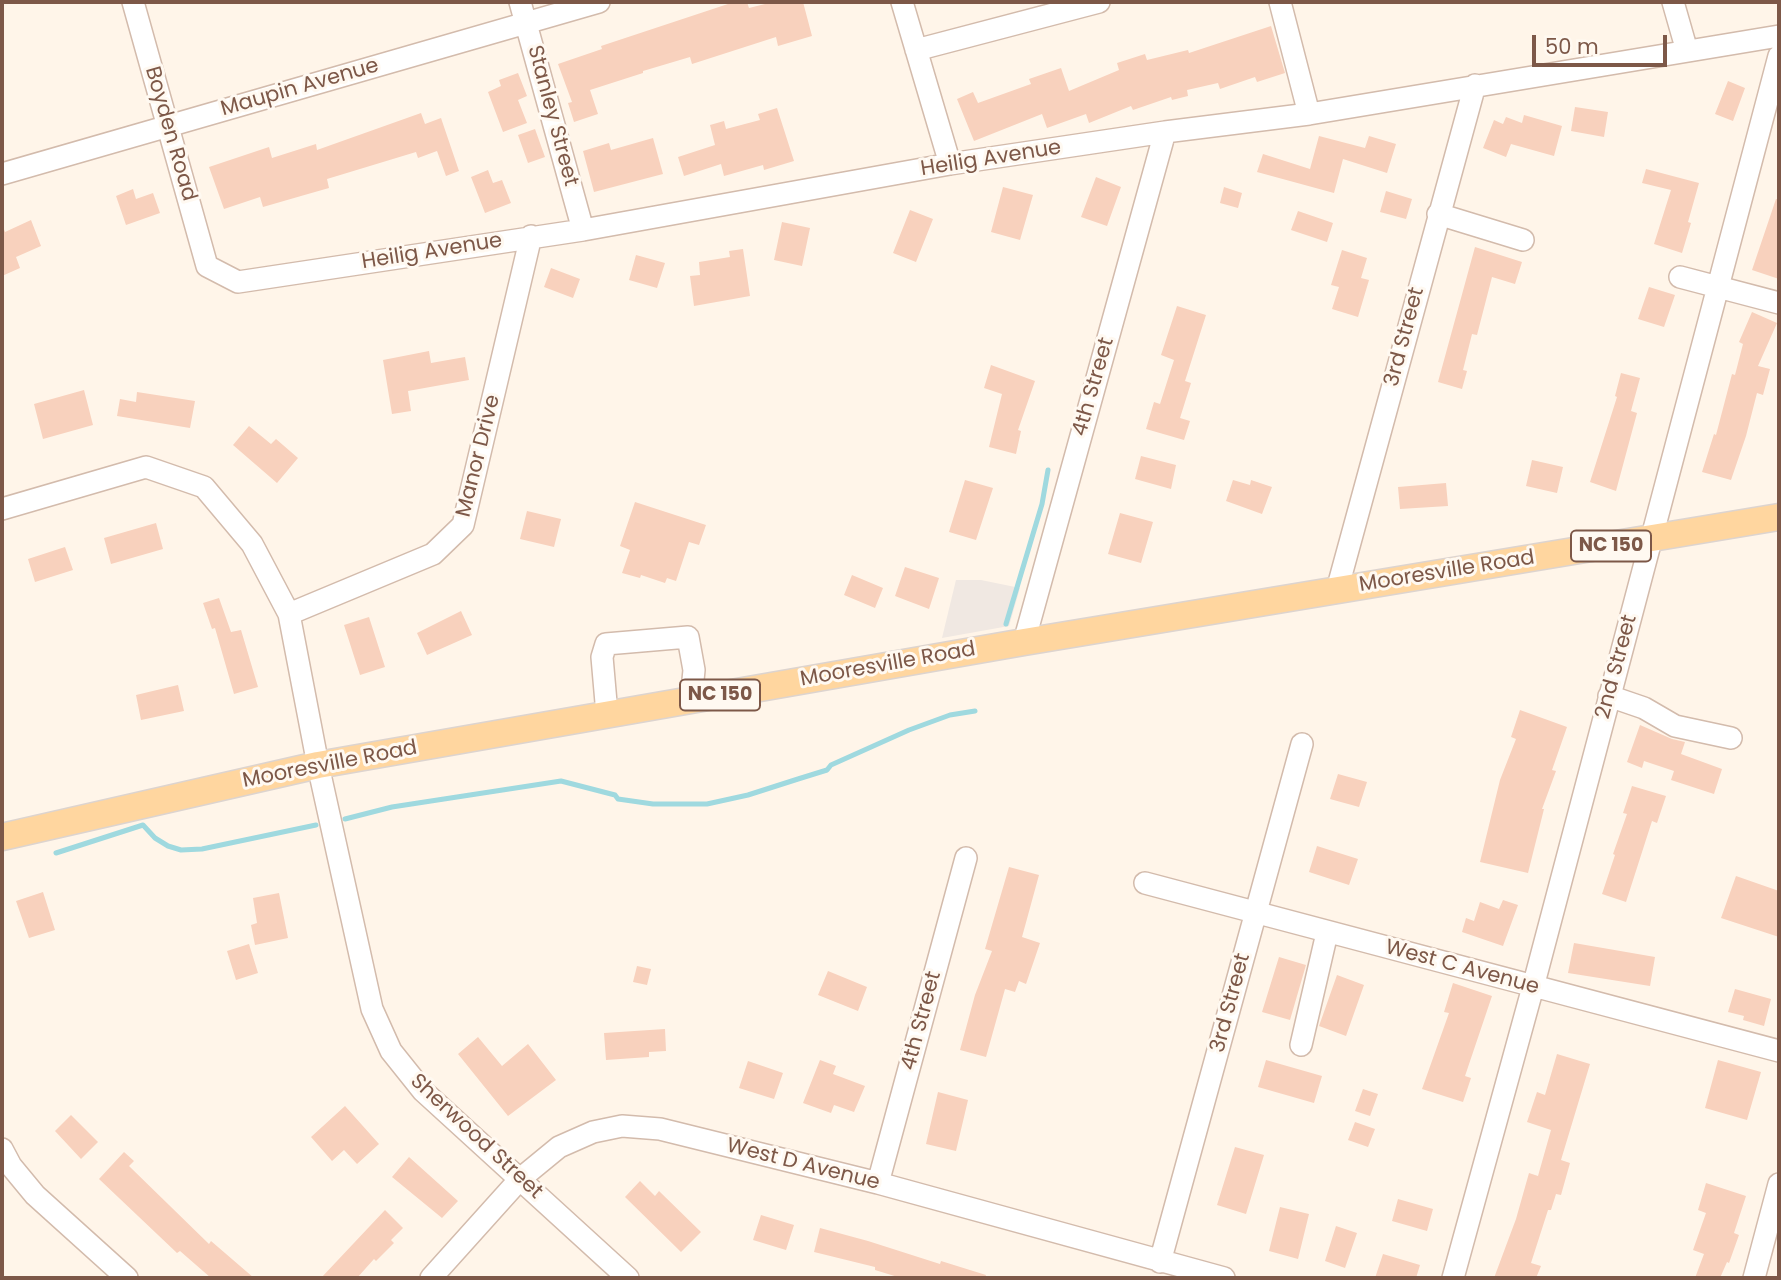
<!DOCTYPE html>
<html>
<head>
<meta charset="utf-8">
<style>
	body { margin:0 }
	#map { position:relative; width:1781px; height:1280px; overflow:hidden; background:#fff5e9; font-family:Poppins,sans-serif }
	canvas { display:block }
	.frame { position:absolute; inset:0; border:4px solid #7d5848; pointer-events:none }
	.scale { position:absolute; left:1532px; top:35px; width:135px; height:32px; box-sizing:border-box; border:4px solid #7d5848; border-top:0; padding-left:9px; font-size:21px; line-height:24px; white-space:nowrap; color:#7d5848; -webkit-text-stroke:5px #fff9f1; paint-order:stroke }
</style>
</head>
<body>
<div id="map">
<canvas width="1781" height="1280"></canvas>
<div class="frame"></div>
<div class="scale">50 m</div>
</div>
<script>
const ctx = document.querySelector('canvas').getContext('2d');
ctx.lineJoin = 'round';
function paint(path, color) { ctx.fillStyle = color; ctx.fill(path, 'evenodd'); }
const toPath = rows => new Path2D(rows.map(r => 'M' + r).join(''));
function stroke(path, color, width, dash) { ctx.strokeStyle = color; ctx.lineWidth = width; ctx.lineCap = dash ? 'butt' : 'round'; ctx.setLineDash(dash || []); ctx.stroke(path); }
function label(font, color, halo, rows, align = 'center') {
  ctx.font = font + ' Poppins,sans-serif'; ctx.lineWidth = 6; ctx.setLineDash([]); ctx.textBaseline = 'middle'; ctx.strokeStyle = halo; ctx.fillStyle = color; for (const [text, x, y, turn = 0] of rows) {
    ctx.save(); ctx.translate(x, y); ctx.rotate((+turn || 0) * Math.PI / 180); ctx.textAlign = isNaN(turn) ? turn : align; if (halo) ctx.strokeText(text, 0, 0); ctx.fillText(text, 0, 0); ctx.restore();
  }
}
paint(toPath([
	[956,580,981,580,1020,588,1009,626,942,638]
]), '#f0e8e2');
stroke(toPath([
	[1006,624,1042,504,1048,470],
	[345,819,392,807,561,781,615,795,618,799,653,804,707,804,748,795,798,779,827,770,831,765,909,730,950,715,975,711],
	[56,853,143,825,155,838,168,846,181,850,202,849,316,825]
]), '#9fd9df', 5);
paint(toPath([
	[734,2,747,2,749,8,773,2,803,2,812,36,778,46,776,37,692,64,690,57,643,71,643,73,590,90,598,114,574,122,568,103,572,102,558,64,602,49,601,46],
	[1271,26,1285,73,1257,82,1255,77,1220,89,1218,83,1187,90,1188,96,1172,100,1171,97,1133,110,1131,106,1089,123,1086,114,1047,128,1042,114,974,141,957,99,973,92,978,103,1031,84,1029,79,1061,68,1069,91,1119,70,1117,63,1145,54,1147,60,1188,50,1189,53],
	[518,73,527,96,518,100,527,123,503,132,488,92,501,86,499,80],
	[1728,81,1745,88,1733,121,1715,114],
	[1575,107,1608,112,1604,137,1571,131],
	[777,108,794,161,764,170,763,165,724,176,721,164,684,176,678,157,715,145,710,125,724,121,726,129,760,120,758,114],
	[421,113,425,124,441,118,459,171,446,176,437,151,418,158,416,152,327,179,329,188,301,196,263,207,260,197,224,209,209,167,269,147,272,158,316,144,317,150],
	[1524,115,1562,126,1554,156,1511,144,1506,157,1483,148,1494,120,1503,124,1506,117,1522,123],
	[535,129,545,157,528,163,518,135],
	[1319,136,1365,148,1369,136,1396,144,1387,173,1343,159,1334,193,1257,172,1263,154,1310,169],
	[653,138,663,174,594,192,583,151,609,143,611,150],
	[1646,169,1699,183,1688,222,1691,223,1682,253,1654,244,1671,190,1642,183],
	[488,170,493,183,502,180,511,203,485,213,471,177],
	[1096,177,1121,187,1107,226,1081,217],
	[1003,187,1033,195,1020,240,991,232],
	[1224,187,1242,193,1238,208,1220,203],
	[133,189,136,199,153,193,160,213,126,225,116,196],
	[1386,191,1412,199,1406,219,1380,212],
	[1776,199,1779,200,1779,279,1752,270],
	[910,210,933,219,916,262,893,253],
	[1298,211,1333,223,1327,242,1291,230],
	[31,220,41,246,16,257,20,268,2,276,2,224,5,232],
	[782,222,810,228,802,266,774,260],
	[1475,247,1522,262,1515,284,1492,277,1477,335,1472,334,1463,370,1467,371,1462,389,1438,382],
	[743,249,750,296,694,306,690,276,700,275,699,262,730,257,729,251],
	[1342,250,1367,258,1361,278,1369,280,1358,317,1332,309,1339,287,1331,285],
	[636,255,665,263,657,288,629,280],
	[551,268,580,279,573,298,544,287],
	[1649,287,1675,295,1664,327,1638,319],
	[1177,306,1206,315,1185,381,1191,383,1180,418,1190,421,1184,440,1146,429,1154,402,1160,404,1174,360,1161,355],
	[1752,312,1777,323,1758,366,1770,369,1763,395,1757,393,1746,436,1731,480,1702,472,1714,434,1716,435,1732,374,1735,375,1743,344,1739,342],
	[429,351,431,363,465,357,469,380,408,391,411,411,392,414,383,360],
	[991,365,1035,381,1018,430,1021,431,1016,454,989,447,1002,394,984,388],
	[1621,373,1640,378,1631,411,1637,413,1616,491,1590,482,1617,397,1615,396],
	[84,390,93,425,43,439,34,404],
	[137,392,195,401,190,428,117,416,120,399,136,402],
	[249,426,271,444,276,439,298,458,277,483,233,445],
	[1141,456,1176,465,1171,489,1135,479],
	[1532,460,1563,467,1557,493,1526,486],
	[965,480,993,488,976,540,949,532],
	[1233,480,1250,485,1251,480,1272,487,1262,514,1226,501],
	[1446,483,1448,506,1400,509,1398,487],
	[635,502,706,525,699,545,689,542,676,581,667,578,665,583,641,575,640,578,622,573,630,550,620,546],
	[527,511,561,519,554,547,520,539],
	[1120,513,1153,522,1141,563,1108,554],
	[156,523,163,549,111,564,104,538],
	[65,547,73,570,35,582,28,559],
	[905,567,939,578,929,609,895,596],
	[852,575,883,588,875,608,844,595],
	[219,598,231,632,241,630,258,687,234,694,215,628,212,629,203,603],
	[461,611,472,635,427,655,417,633],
	[369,617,385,667,360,675,344,625],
	[178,685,184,711,141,720,136,695],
	[1520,710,1567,727,1552,770,1556,771,1542,809,1544,809,1528,873,1480,862,1500,780,1516,739,1511,737],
	[1640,725,1672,739,1685,742,1681,754,1722,769,1714,794,1671,780,1674,771,1644,761,1642,768,1627,762],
	[1338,774,1367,782,1359,807,1330,799],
	[1632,786,1666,796,1657,823,1652,821,1626,902,1602,894,1615,855,1613,854,1627,814,1623,813],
	[1317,846,1358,859,1349,885,1309,872],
	[1009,867,1039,875,1022,937,1040,943,1026,984,1019,981,1015,992,1005,989,986,1057,960,1050,975,995,992,951,985,949],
	[1736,876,1779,891,1779,937,1721,918],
	[43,892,55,930,29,938,16,901],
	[279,893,288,938,255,945,251,925,257,923,253,898],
	[1503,900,1518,905,1503,946,1462,932,1466,918,1474,921,1480,902,1499,909],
	[1574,943,1655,957,1650,986,1568,973],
	[249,944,258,973,236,980,227,951],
	[1279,957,1306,965,1290,1020,1262,1012],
	[637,966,651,969,647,985,633,982],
	[828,971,867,987,858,1011,818,995],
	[1337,975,1364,985,1346,1036,1319,1026],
	[1453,983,1492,996,1465,1076,1471,1078,1463,1102,1422,1089,1449,1013,1444,1012],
	[1735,989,1771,999,1764,1026,1743,1020,1744,1016,1728,1012],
	[665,1029,666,1051,649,1052,649,1057,606,1060,604,1033],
	[478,1037,502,1066,528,1044,556,1080,508,1116,458,1054],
	[1557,1054,1590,1064,1561,1160,1570,1163,1561,1195,1556,1194,1551,1210,1548,1210,1531,1263,1541,1266,1536,1278,1494,1278,1516,1219,1529,1173,1538,1176,1551,1130,1527,1122,1537,1092,1545,1095],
	[820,1060,836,1066,833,1074,865,1086,854,1112,834,1105,831,1113,803,1103],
	[1266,1060,1322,1076,1314,1103,1258,1087],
	[1718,1060,1761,1072,1747,1120,1705,1108],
	[748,1061,783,1073,774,1099,739,1088],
	[1363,1089,1378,1094,1370,1116,1355,1111],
	[938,1092,968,1100,956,1151,926,1144],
	[345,1106,379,1144,357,1164,344,1150,332,1161,311,1137],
	[71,1115,98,1142,81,1159,55,1131],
	[1355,1122,1375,1129,1368,1147,1348,1140],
	[1235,1147,1264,1155,1246,1214,1217,1205],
	[124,1152,134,1161,129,1166,209,1244,211,1241,254,1278,211,1278,180,1251,177,1253,99,1179],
	[409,1157,458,1201,442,1218,392,1177],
	[640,1181,655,1196,659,1191,701,1232,681,1252,625,1197],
	[1706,1183,1746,1196,1734,1233,1739,1235,1729,1263,1727,1262,1720,1278,1695,1278,1704,1254,1693,1250,1706,1213,1698,1210],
	[1398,1199,1433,1209,1427,1231,1392,1221],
	[1280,1207,1309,1214,1298,1259,1269,1251],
	[385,1210,403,1228,391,1240,394,1243,376,1261,374,1259,357,1278,321,1278],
	[761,1215,794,1225,786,1250,753,1240],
	[1336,1226,1357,1233,1345,1268,1325,1261],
	[820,1228,868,1241,940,1264,941,1261,986,1275,985,1278,901,1278,875,1270,875,1267,814,1252],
	[1383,1254,1420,1265,1416,1278,1375,1278]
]), '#f8d1bd');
const minor = toPath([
	[133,2,207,266,238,282,583,230,950,164,1165,132,1309,114,1779,36],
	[520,2,583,230],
	[902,2,950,164],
	[1280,2,1309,114],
	[1673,2,1687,51],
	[916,50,1099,2],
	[2,174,599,2],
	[1438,214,1523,240],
	[1680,277,1779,303],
	[2,509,146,467,204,487,252,544,289,614,318,765,372,1009,391,1051,423,1091,628,1278],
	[1337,590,1475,85],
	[289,614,433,554,463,525,531,236],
	[1024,642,1165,132],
	[1609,696,1644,708,1675,726,1731,738],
	[607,714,602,657,606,644,688,637,694,670,691,700],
	[1145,883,1779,1051],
	[1301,1045,1327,933],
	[2,1149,11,1166,35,1195,127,1278],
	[878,1183,966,858],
	[1160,1262,1302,744],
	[431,1278,520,1179,559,1147,593,1132,622,1126,660,1129,878,1183,1224,1278],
	[1453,1278,1533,987,1779,56],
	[1754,1278,1779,1184]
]);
const major = toPath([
	[2,837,318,765,1024,642,1779,517]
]);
stroke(minor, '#d3bbac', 24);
stroke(major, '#ddd4cf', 29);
stroke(minor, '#fff', 21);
stroke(major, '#ffd69f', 26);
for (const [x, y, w] of [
	[1611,546,80],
	[720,695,80]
]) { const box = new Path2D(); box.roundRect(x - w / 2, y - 15.5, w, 31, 5); ctx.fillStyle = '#fff9f1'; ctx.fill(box); stroke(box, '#7d5848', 2); }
label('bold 19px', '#7d5848', null, [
	["NC 150",1611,546],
	["NC 150",720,695]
]);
label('21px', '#7d5848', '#fff9f1', [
	["Maupin Avenue",300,88,-16],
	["Stanley Street",552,116,75],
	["Boyden Road",170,134,74],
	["Heilig Avenue",991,159,-9],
	["Heilig Avenue",432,252,-9],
	["3rd Street",1405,337,-75],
	["4th Street",1094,387,-74],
	["Manor Drive",479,456,-76],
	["Mooresville Road",1447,572,-9],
	["Mooresville Road",888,665,-10],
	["2nd Street",1617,667,-75],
	["Mooresville Road",330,765,-11],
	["West C Avenue",1462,968,15],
	["3rd Street",1231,1003,-75],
	["4th Street",922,1021,-75],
	["Sherwood Street",476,1137,43],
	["West D Avenue",803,1165,14]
]);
</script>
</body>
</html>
